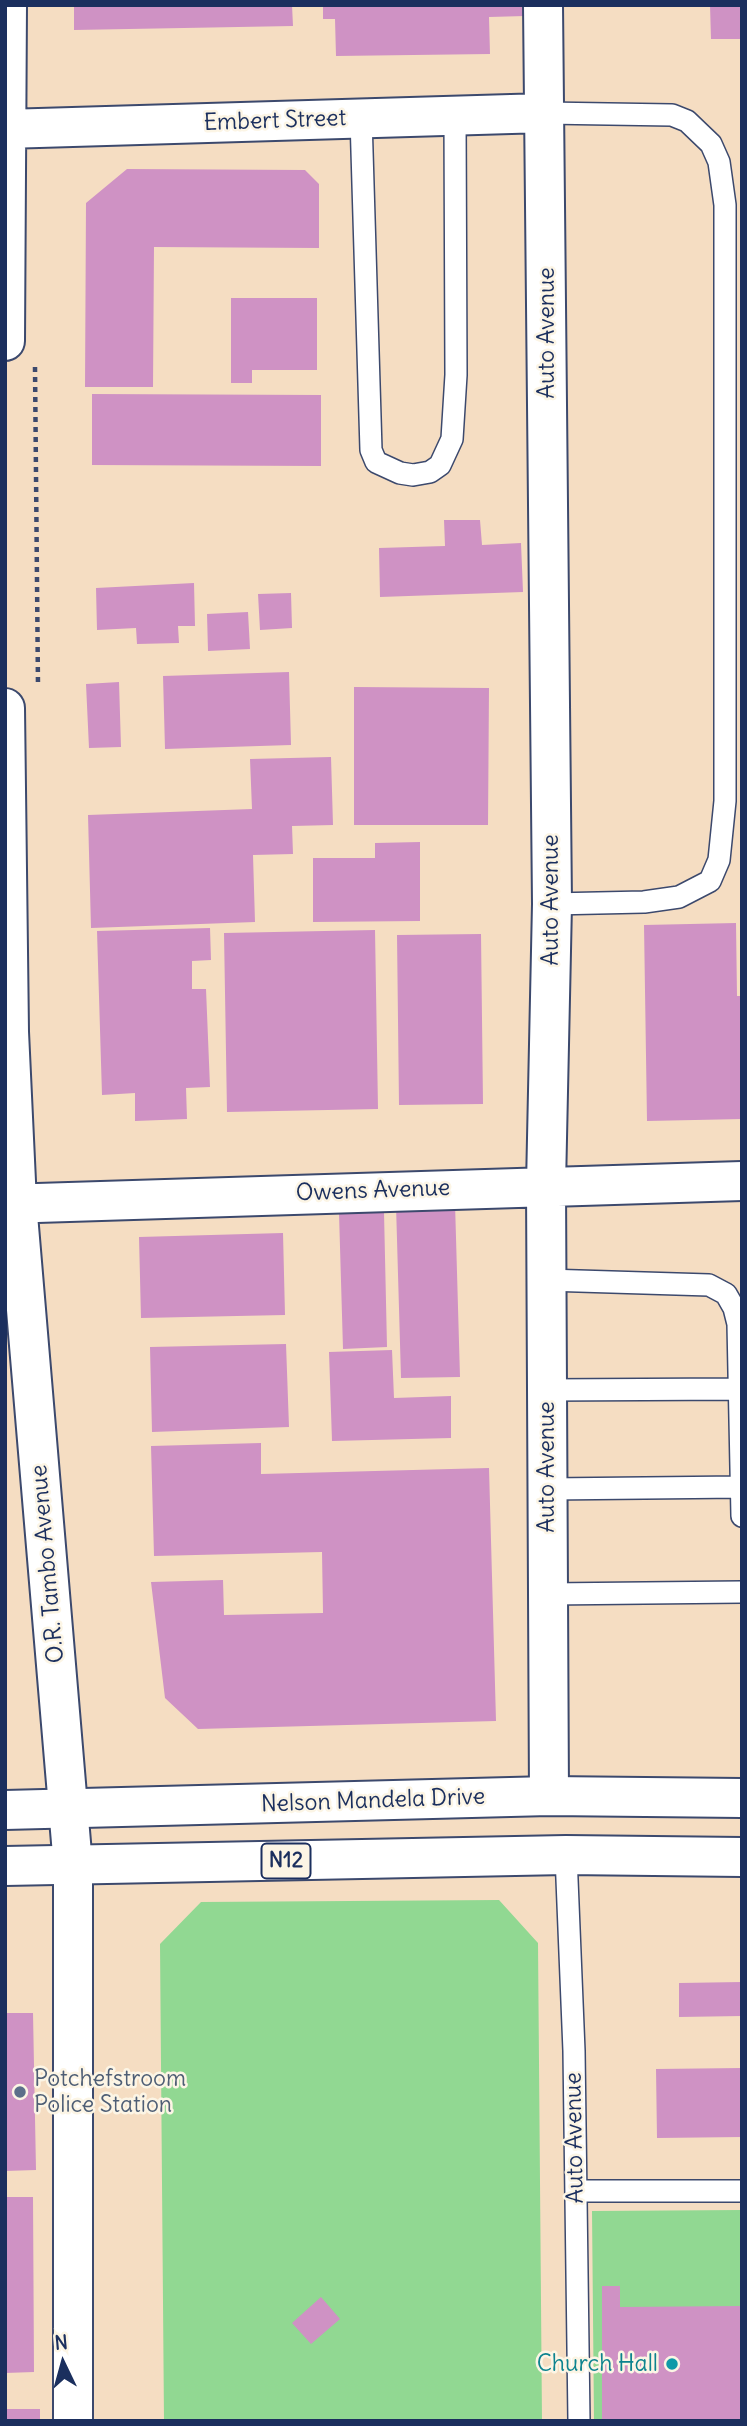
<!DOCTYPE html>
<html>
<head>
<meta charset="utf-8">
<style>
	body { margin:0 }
	#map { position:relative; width:747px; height:2426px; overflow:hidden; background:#f5ddc2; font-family:Delius,sans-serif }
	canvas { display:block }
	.frame { position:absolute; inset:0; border:7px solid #1b2f5e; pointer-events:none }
	.north { position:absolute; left:28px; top:2328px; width:70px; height:70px; -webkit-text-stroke:5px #fcf5e5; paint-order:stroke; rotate:355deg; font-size:19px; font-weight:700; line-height:28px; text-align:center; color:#1b2f5e }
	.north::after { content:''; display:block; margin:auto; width:24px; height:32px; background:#1b2f5e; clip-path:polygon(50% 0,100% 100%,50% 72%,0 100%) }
</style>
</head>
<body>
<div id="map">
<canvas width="747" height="2426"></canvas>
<div class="frame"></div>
<div class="north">N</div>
</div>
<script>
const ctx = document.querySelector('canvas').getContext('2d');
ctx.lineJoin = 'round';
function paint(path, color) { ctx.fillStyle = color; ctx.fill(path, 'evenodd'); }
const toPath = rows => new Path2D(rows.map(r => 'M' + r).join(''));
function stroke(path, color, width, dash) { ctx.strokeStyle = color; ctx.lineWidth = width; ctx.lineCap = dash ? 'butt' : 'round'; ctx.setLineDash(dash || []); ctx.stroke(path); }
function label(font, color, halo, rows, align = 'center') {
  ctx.font = font + ' Delius,sans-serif'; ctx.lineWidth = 5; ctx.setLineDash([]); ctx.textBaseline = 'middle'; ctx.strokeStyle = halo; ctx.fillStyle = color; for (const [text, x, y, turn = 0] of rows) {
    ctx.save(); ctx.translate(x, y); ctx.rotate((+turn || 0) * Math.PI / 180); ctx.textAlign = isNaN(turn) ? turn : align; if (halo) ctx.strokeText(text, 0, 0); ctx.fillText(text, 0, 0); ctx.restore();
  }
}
paint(toPath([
	[499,1900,538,1943,542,2421,164,2421,160,1944,201,1902],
	[742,2210,742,2421,594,2421,592,2211]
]), '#91d892');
paint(toPath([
	[74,5,292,5,293,26,74,30],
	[323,5,525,5,525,16,489,17,490,54,336,56,335,19,323,19],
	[710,5,742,5,742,39,711,39],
	[127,169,305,170,319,184,319,248,154,247,153,387,85,387,86,203],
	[231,298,317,298,317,370,252,370,252,383,231,383],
	[92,394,321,395,321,466,92,465],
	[444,520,480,520,482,545,521,543,523,592,380,597,379,548,445,546],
	[194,583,195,626,178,626,179,643,137,644,136,628,97,630,96,588],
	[291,593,292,628,260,630,258,594],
	[248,612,250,649,208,651,207,614],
	[289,672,291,745,165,749,163,676],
	[119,682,121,747,89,748,86,684],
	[354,687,489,688,488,825,354,825],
	[331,757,333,825,292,826,293,854,253,855,255,922,91,928,88,815,252,809,250,759],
	[420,842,420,921,313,922,313,858,375,858,375,843],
	[736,923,737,996,742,996,742,1119,647,1121,644,925],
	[210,928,211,960,192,961,192,989,206,989,210,1087,186,1088,187,1119,135,1121,135,1093,102,1095,97,931],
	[375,930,378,1109,227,1112,224,933],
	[481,934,483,1104,399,1105,397,935],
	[455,1203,460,1377,401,1378,396,1205],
	[384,1212,387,1347,343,1349,339,1213],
	[283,1233,285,1315,141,1318,139,1237],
	[286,1344,289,1427,152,1432,150,1347],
	[392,1350,394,1398,451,1396,451,1438,332,1441,329,1352],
	[261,1443,261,1474,489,1468,496,1721,198,1729,165,1698,151,1582,223,1580,224,1615,323,1613,322,1552,154,1556,151,1446],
	[742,1982,742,2016,679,2017,679,1983],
	[5,2013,33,2013,36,2170,5,2171],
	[742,2068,742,2137,657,2138,656,2069],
	[5,2197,33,2197,34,2372,5,2373],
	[602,2286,620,2286,620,2307,742,2306,742,2421,602,2421],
	[321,2297,340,2319,311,2344,292,2323],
	[5,2409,40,2409,40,2421,5,2421]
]), '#cf92c4');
const service = toPath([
	[545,113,672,115,687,121,711,144,719,162,725,205,725,801,719,860,710,881,679,897,644,902,552,904],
	[361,118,371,450,376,462,400,473,413,475,430,472,440,465,452,439,456,375,455,116],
	[546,1280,709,1285,726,1294,734,1308,738,1324,742,1516],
	[547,1390,739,1389],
	[548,1489,741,1487],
	[548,1594,742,1592],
	[566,1855,574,2051,579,2421],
	[576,2191,742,2191]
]);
const minor = toPath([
	[543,5,552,904,546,1185,549,1796],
	[5,129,545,113],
	[5,341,7,5],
	[5,708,9,1032,17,1203,73,1866,73,2421],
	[5,1204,742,1181]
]);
const trunk = toPath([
	[5,1810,549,1796,742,1798],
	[5,1866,566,1855,742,1857]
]);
stroke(service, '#3c496d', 24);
stroke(minor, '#3c496d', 42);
stroke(trunk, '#3c496d', 42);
stroke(toPath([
	[35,367,38,687]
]), '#3c496d', 4.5, [5, 5]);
stroke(service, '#fff', 21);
stroke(minor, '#fff', 38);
stroke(trunk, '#fff', 38);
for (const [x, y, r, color] of [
	[20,2092,7,"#5c6f8a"],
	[672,2364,7,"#0f9aa8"]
]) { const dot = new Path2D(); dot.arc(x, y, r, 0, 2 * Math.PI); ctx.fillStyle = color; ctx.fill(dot); stroke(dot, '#fcf5e5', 2.5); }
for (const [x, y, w] of [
	[286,1861,49]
]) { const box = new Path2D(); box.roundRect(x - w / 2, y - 17.5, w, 35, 5); ctx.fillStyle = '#fcf5e5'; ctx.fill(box); stroke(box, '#1b2f5e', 2); }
label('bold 21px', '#1b2f5e', null, [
	["N12",286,1861]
]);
label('23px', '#1b2f5e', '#fcf5e5', [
	["Embert Street",275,121,-2],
	["Auto Avenue",547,333,-90],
	["Auto Avenue",551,900,-90],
	["Owens Avenue",373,1191,-2],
	["Auto Avenue",547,1467,-90],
	["O.R. Tambo Avenue",48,1564,-95],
	["Nelson Mandela Drive",373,1801,-2],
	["Auto Avenue",575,2138,-91]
]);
label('23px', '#4e5e75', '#fcf5e5', [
	["Potchefstroom",34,2079],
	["Police Station",34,2105]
], 'left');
label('23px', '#0d838f', '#fcf5e5', [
	["Church Hall",658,2364]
], 'right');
</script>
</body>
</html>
